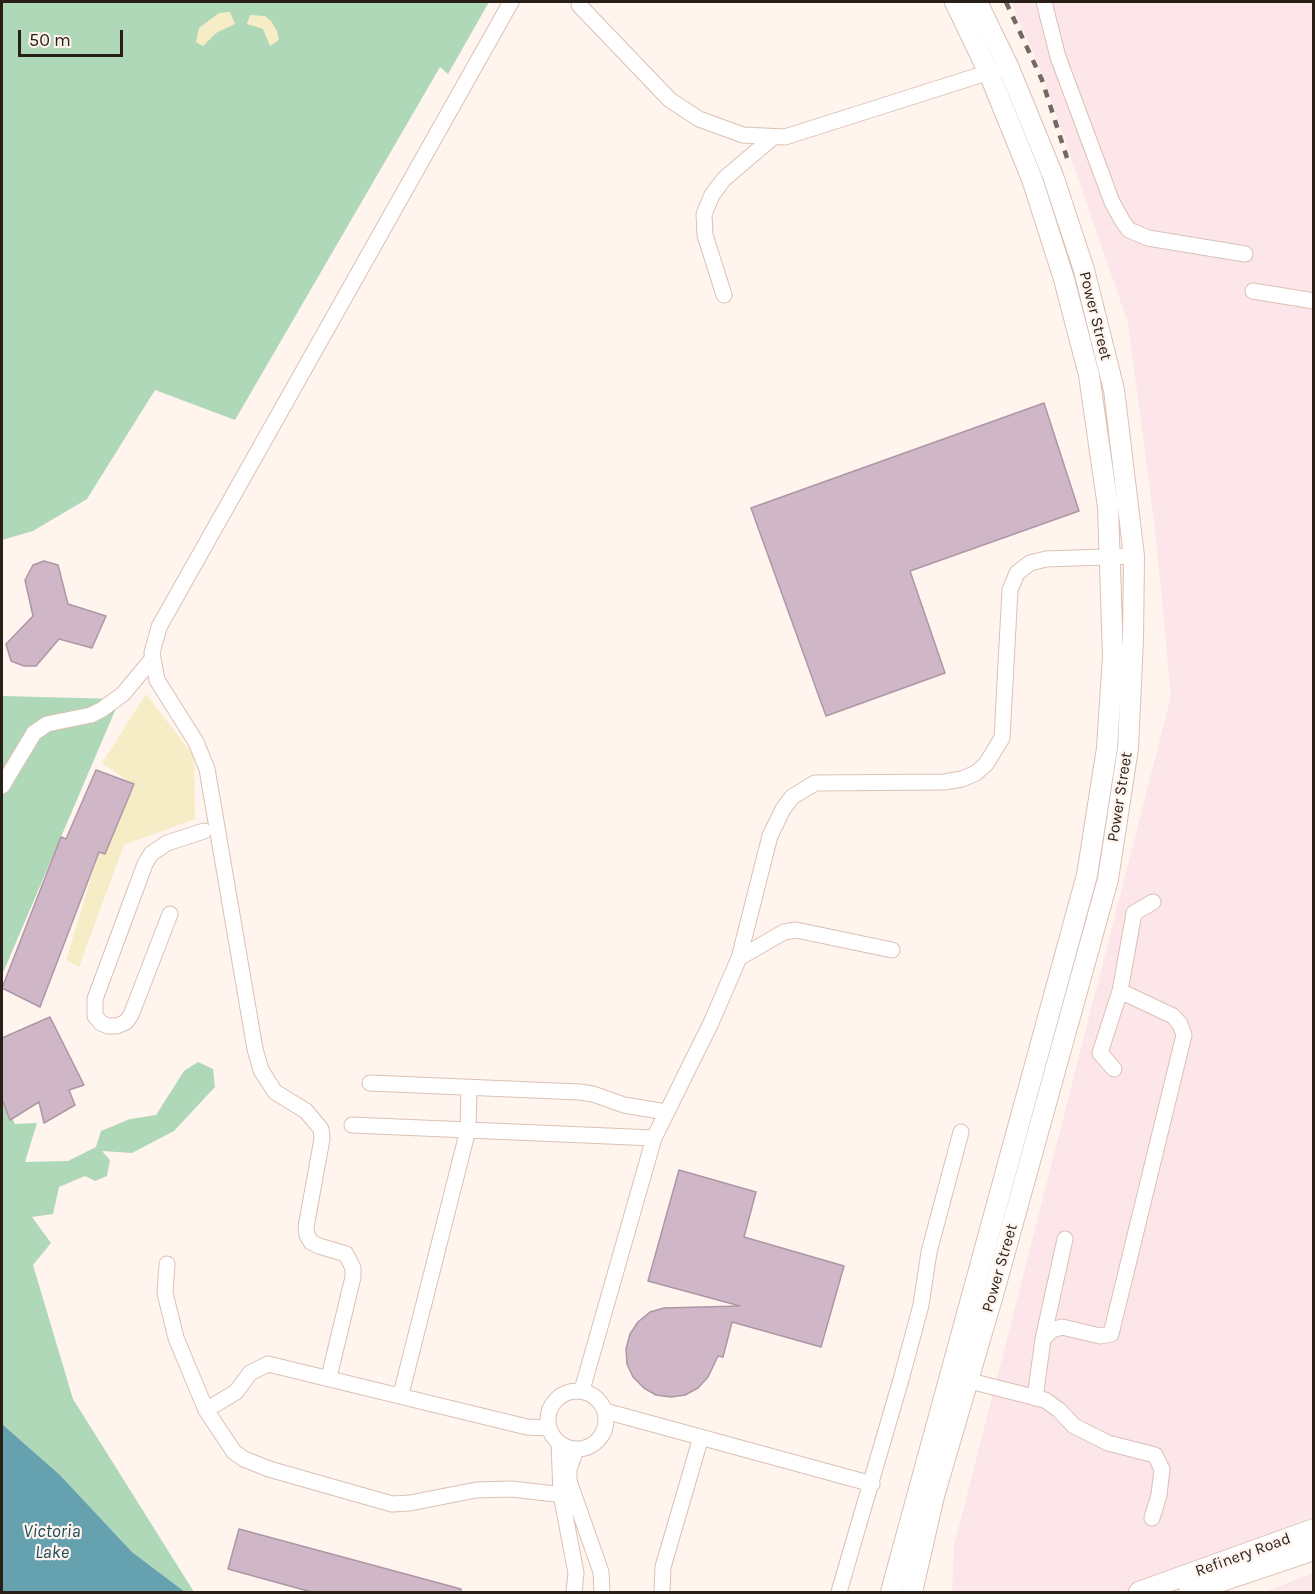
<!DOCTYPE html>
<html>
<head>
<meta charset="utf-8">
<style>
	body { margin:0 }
	#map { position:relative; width:1315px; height:1594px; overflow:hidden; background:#fff4ee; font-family:Karla,sans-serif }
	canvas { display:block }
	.frame { position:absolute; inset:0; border:3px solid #281f19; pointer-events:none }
	.scale { position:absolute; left:18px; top:30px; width:105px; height:27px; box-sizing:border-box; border:3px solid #281f19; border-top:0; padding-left:8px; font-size:18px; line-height:21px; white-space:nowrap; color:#281f19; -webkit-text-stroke:4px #fff4ee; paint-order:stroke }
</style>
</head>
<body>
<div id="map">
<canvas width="1315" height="1594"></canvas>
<div class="frame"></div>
<div class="scale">50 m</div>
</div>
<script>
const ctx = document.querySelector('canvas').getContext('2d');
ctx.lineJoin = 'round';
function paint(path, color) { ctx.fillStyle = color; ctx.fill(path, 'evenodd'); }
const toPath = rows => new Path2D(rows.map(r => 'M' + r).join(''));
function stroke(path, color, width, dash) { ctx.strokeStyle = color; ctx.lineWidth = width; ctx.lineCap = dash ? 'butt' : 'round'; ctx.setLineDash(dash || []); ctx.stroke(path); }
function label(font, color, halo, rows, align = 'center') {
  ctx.font = font + ' Karla,sans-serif'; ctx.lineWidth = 4.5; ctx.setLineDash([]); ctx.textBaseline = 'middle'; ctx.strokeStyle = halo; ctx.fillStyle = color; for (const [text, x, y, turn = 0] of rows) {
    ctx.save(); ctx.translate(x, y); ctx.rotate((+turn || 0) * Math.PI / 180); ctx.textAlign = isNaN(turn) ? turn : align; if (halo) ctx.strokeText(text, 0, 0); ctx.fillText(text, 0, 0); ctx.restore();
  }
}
paint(toPath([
	[1011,2,1313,2,1313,1517,1123,1592,952,1592,954,1546,1171,696,1155,529,1128,323,1041,71],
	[1313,1573,1313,1592,1264,1592]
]), '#fce6e9');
paint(toPath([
	[2,2,489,2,448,74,440,67,235,420,155,390,87,499,33,531,2,540],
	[2,696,120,699,2,975],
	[198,1062,213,1069,215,1087,174,1131,132,1153,102,1151,110,1160,107,1176,95,1181,85,1176,59,1187,53,1214,32,1217,51,1243,33,1265,73,1399,194,1592,185,1592,132,1552,60,1475,2,1424,2,1098,15,1124,37,1123,25,1162,68,1161,96,1147,101,1131,130,1119,156,1115,184,1071]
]), '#afd8b9');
paint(toPath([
	[230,12,235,24,216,33,203,46,196,42,199,28,219,13],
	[250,15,265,16,271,21,277,31,279,40,270,46,263,29,247,24],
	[146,694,194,756,195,819,124,845,79,967,66,960,99,852,105,854,134,785,102,763]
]), '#f6edc7');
paint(toPath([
	[2,1424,60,1475,132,1552,185,1592,2,1592]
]), '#66a1b0');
const building = toPath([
	[1044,403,1079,511,910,571,945,673,826,716,751,508,1044,403],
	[44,561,58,565,68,604,106,616,92,648,59,639,36,666,24,666,11,661,6,644,33,616,25,580,33,565,44,561],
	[96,770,134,784,105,854,99,852,40,1007,2,988,61,837,66,839,96,770],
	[50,1017,84,1085,69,1090,75,1105,44,1123,39,1102,10,1120,2,1099,2,1038,50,1017],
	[679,1170,756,1192,744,1237,844,1266,821,1347,732,1322,723,1357,718,1356,708,1377,698,1388,685,1395,671,1397,656,1395,644,1388,633,1377,627,1364,626,1349,630,1334,638,1322,650,1312,664,1308,740,1306,648,1281,679,1170],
	[239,1529,461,1589,461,1593,315,1593,228,1569,239,1529]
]);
paint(building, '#d0b7c7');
stroke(building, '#ae96a5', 1.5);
const minor = toPath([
	[1044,2,1058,57,1112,202,1123,222,1129,230,1148,238,1245,254],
	[579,5,670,100,699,119,743,135,785,137,999,69],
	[1253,291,1314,301],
	[724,295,705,235,704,214,712,195,724,179,772,138],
	[2,786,34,733,47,724,91,715,101,710,123,694,153,658],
	[170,914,131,1015,126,1022,117,1026,108,1026,101,1023,95,1016,95,999,145,864,151,854,167,843,204,831],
	[739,958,784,932,796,930,892,950],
	[1120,991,1134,913,1153,902],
	[370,1083,579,1092,593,1094,624,1105,666,1112],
	[352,1125,654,1138],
	[167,1264,165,1293,176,1338,206,1410,234,1452,244,1459,269,1469,392,1504,410,1503,476,1490,512,1489,572,1496],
	[1043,1339,1065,1239],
	[329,1377,353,1277,353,1268,346,1254,319,1246,311,1242,307,1235,306,1227,322,1139,321,1129,306,1111,275,1092,261,1070,255,1049,207,769,196,742,157,680,152,653,159,627,511,2],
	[958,1378,1045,1400,1059,1410,1074,1426,1108,1443,1155,1455,1162,1469,1159,1495,1152,1518],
	[582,1390,654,1138,711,1023,739,958,770,836,783,809,792,797,815,783,944,782,962,779,976,773,986,764,1002,738,1010,590,1017,573,1030,563,1046,559,1134,556],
	'548 1420a29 29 0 1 1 58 0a29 29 0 1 1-58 0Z',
	[401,1394,468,1130,469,1087],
	[1035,1398,1043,1339,1052,1330,1062,1327,1100,1336,1111,1334,1184,1035,1180,1024,1173,1016,1120,991,1100,1053,1114,1069],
	[206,1410,236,1392,250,1373,268,1364,527,1427,549,1428],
	[605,1411,872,1484],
	[559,1443,561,1494,576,1573,574,1592],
	[576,1450,569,1469,569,1481,601,1572,602,1592],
	[662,1592,663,1567,701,1437],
	[839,1592,902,1376,921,1305,929,1252,961,1132]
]);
const major = toPath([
	[891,1592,1087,875,1107,748,1113,657,1108,507,1089,375,1064,279,1032,179,989,73,955,2],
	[912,1592,934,1496,993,1295,1108,879,1128,748,1133,639,1134,556,1114,390,1084,270,1053,176,1008,66,977,2],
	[1139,1592,1314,1529],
	[1189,1592,1314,1550]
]);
stroke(minor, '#dbc1b3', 17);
stroke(major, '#dbc1b3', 22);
stroke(minor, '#fff', 15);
stroke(major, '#fff', 20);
stroke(toPath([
	[1006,2,1042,80,1067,158]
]), '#736963', 4.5, [8, 8]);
label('16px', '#281f19', '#fff4ee', [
	["Power Street",1095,316,76],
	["Power Street",1120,797,-81],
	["Power Street",1000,1268,-74],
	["Refinery Road",1243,1555,-20]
]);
label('italic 18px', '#194c59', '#fff4ee', [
	["Victoria",52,1532],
	["Lake",52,1553]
]);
</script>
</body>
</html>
